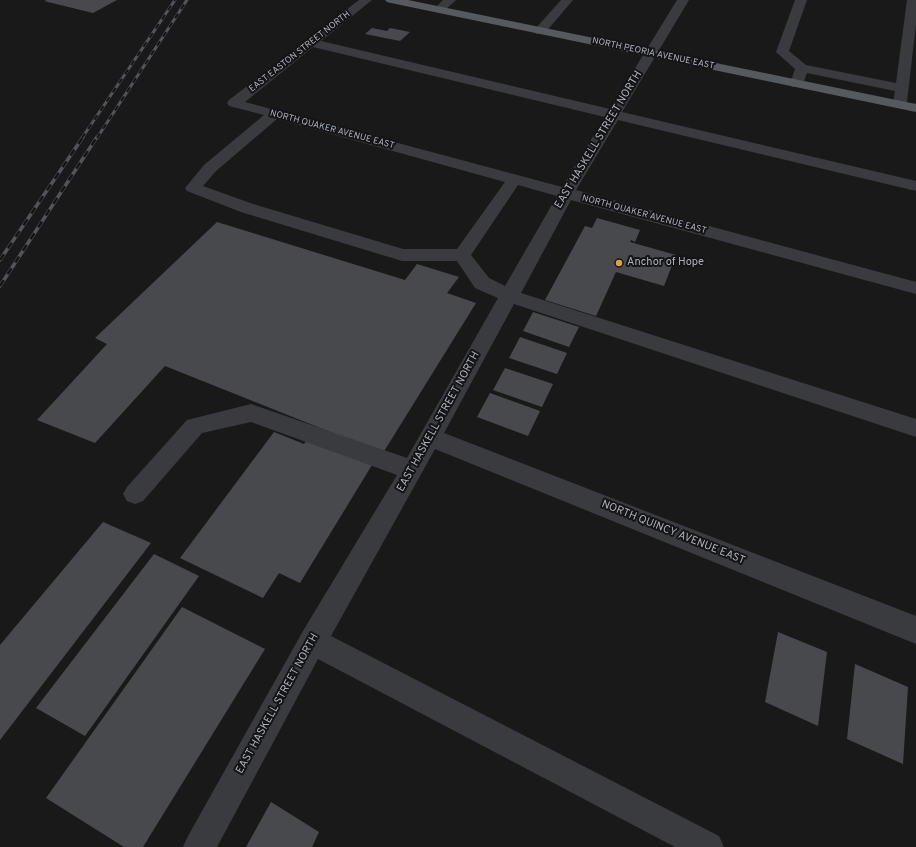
<!DOCTYPE html>
<html>
<head>
<meta charset="utf-8">
<style>
	body { margin:0 }
	canvas { display:block; background:#19191a }
</style>
</head>
<body>
<canvas width="916" height="847"></canvas>
<script>
const ctx = document.querySelector('canvas').getContext('2d');
ctx.lineJoin = 'round';
function paint(path, color) { ctx.fillStyle = color; ctx.fill(path, 'evenodd'); }
const toPath = rows => new Path2D(rows.map(r => 'M' + r).join(''));
function stroke(path, color, width, dash) { ctx.strokeStyle = color; ctx.lineWidth = width; ctx.lineCap = dash ? 'butt' : 'round'; ctx.setLineDash(dash || []); ctx.stroke(path); }
function label(font, color, halo, rows, align = 'center') {
  ctx.font = font + ' Overpass,sans-serif'; ctx.lineWidth = 4; ctx.setLineDash([]); ctx.textBaseline = 'middle'; ctx.strokeStyle = halo; ctx.fillStyle = color; for (const [text, x, y, turn = 0] of rows) {
    ctx.save(); ctx.translate(x, y); ctx.rotate((+turn || 0) * Math.PI / 180); ctx.textAlign = isNaN(turn) ? turn : align; if (halo) ctx.strokeText(text, 0, 0); ctx.fillText(text, 0, 0); ctx.restore();
  }
}
paint(toPath([
	[47,0,117,0,93,13,44,1],
	[372,28,387,31,390,28,410,32,400,41,365,34],
	[597,218,640,230,635,242,631,240,630,242,676,255,664,286,616,272,596,316,545,300,585,226,592,228],
	[217,222,405,280,417,264,459,277,447,293,476,303,383,453,165,366,95,443,37,420,107,344,95,338],
	[533,312,579,327,569,347,523,331],
	[520,337,567,353,557,374,509,358],
	[505,368,553,384,542,407,493,390],
	[490,393,540,411,528,436,477,417],
	[274,432,304,444,308,439,372,465,300,583,279,573,263,598,180,558],
	[103,522,151,543,0,740,0,645],
	[154,554,199,576,85,736,36,708],
	[182,607,265,649,143,847,124,847,46,798],
	[778,632,827,652,818,726,765,702],
	[855,664,908,687,903,764,847,739],
	[271,802,319,832,312,847,246,847]
]), '#48494d');
paint(toPath([
	[359,0,372,0,321,41,610,109,677,0,689,0,622,112,916,181,916,191,618,120,576,190,916,282,916,294,571,200,521,293,916,419,916,437,514,304,444,433,916,616,916,644,435,449,331,636,719,836,724,847,675,847,318,659,217,847,183,847,188,836,303,631,397,475,251,422,202,433,143,501,135,504,127,501,123,494,127,487,187,420,251,404,407,458,498,298,475,288,457,261,402,261,241,212,187,191,185,188,204,165,264,115,229,106,227,103,229,100,359,0],
	[313,47,605,117,562,187,245,102,313,47],
	[277,119,505,182,457,249,403,249,253,204,203,186,216,171,277,119],
	[518,185,557,196,505,286,489,278,471,255,518,185],
	[443,0,456,0,443,12,435,12,433,10,443,0],
	[561,0,573,0,544,34,536,34,534,31,536,28,561,0],
	[795,0,807,0,789,51,806,65,896,83,907,0,916,0,916,24,907,102,905,105,900,106,895,105,893,102,895,91,807,73,802,87,792,87,790,84,795,69,776,52,795,0]
]), '#3a3b3f');
paint(toPath([
	[385,0,408,0,916,104,916,112,391,3,387,2,385,0]
]), '#56595e');
const railFar1 = toPath([
	[82,138,175,0],
	[97,138,187,0]
]);
const rail = toPath([
	[0,260,83,137],
	[0,286,97,137]
]);
stroke(railFar1, '#515458', 3);
stroke(rail, '#515458', 3.5);
stroke(railFar1, '#141416', 2, [5.5]);
stroke(rail, '#141416', 2.5, [7]);
for (const [x, y, r, color] of [
	[619,263,4,"#e19f4a"]
]) { const dot = new Path2D(); dot.arc(x, y, r, 0, 2 * Math.PI); ctx.fillStyle = color; ctx.fill(dot); stroke(dot, '#141416', 1.5); }
label('9px', '#acb1b9', '#141416', [
	["EAST EASTON STREET NORTH",300,52,-38],
	["NORTH PEORIA AVENUE EAST",653,54,12],
	["NORTH QUAKER AVENUE EAST",332,130,15],
	["NORTH QUAKER AVENUE EAST",644,215,15]
]);
label('11px', '#acb1b9', '#141416', [
	["EAST HASKELL STREET NORTH",599,140,-59],
	["EAST HASKELL STREET NORTH",439,422,-61],
	["NORTH QUINCY AVENUE EAST",673,533,22],
	["EAST HASKELL STREET NORTH",278,704,-61]
]);
label('11px', '#acb1b9', '#141416', [
	["Anchor of Hope",627,263]
], 'left');
</script>
</body>
</html>
